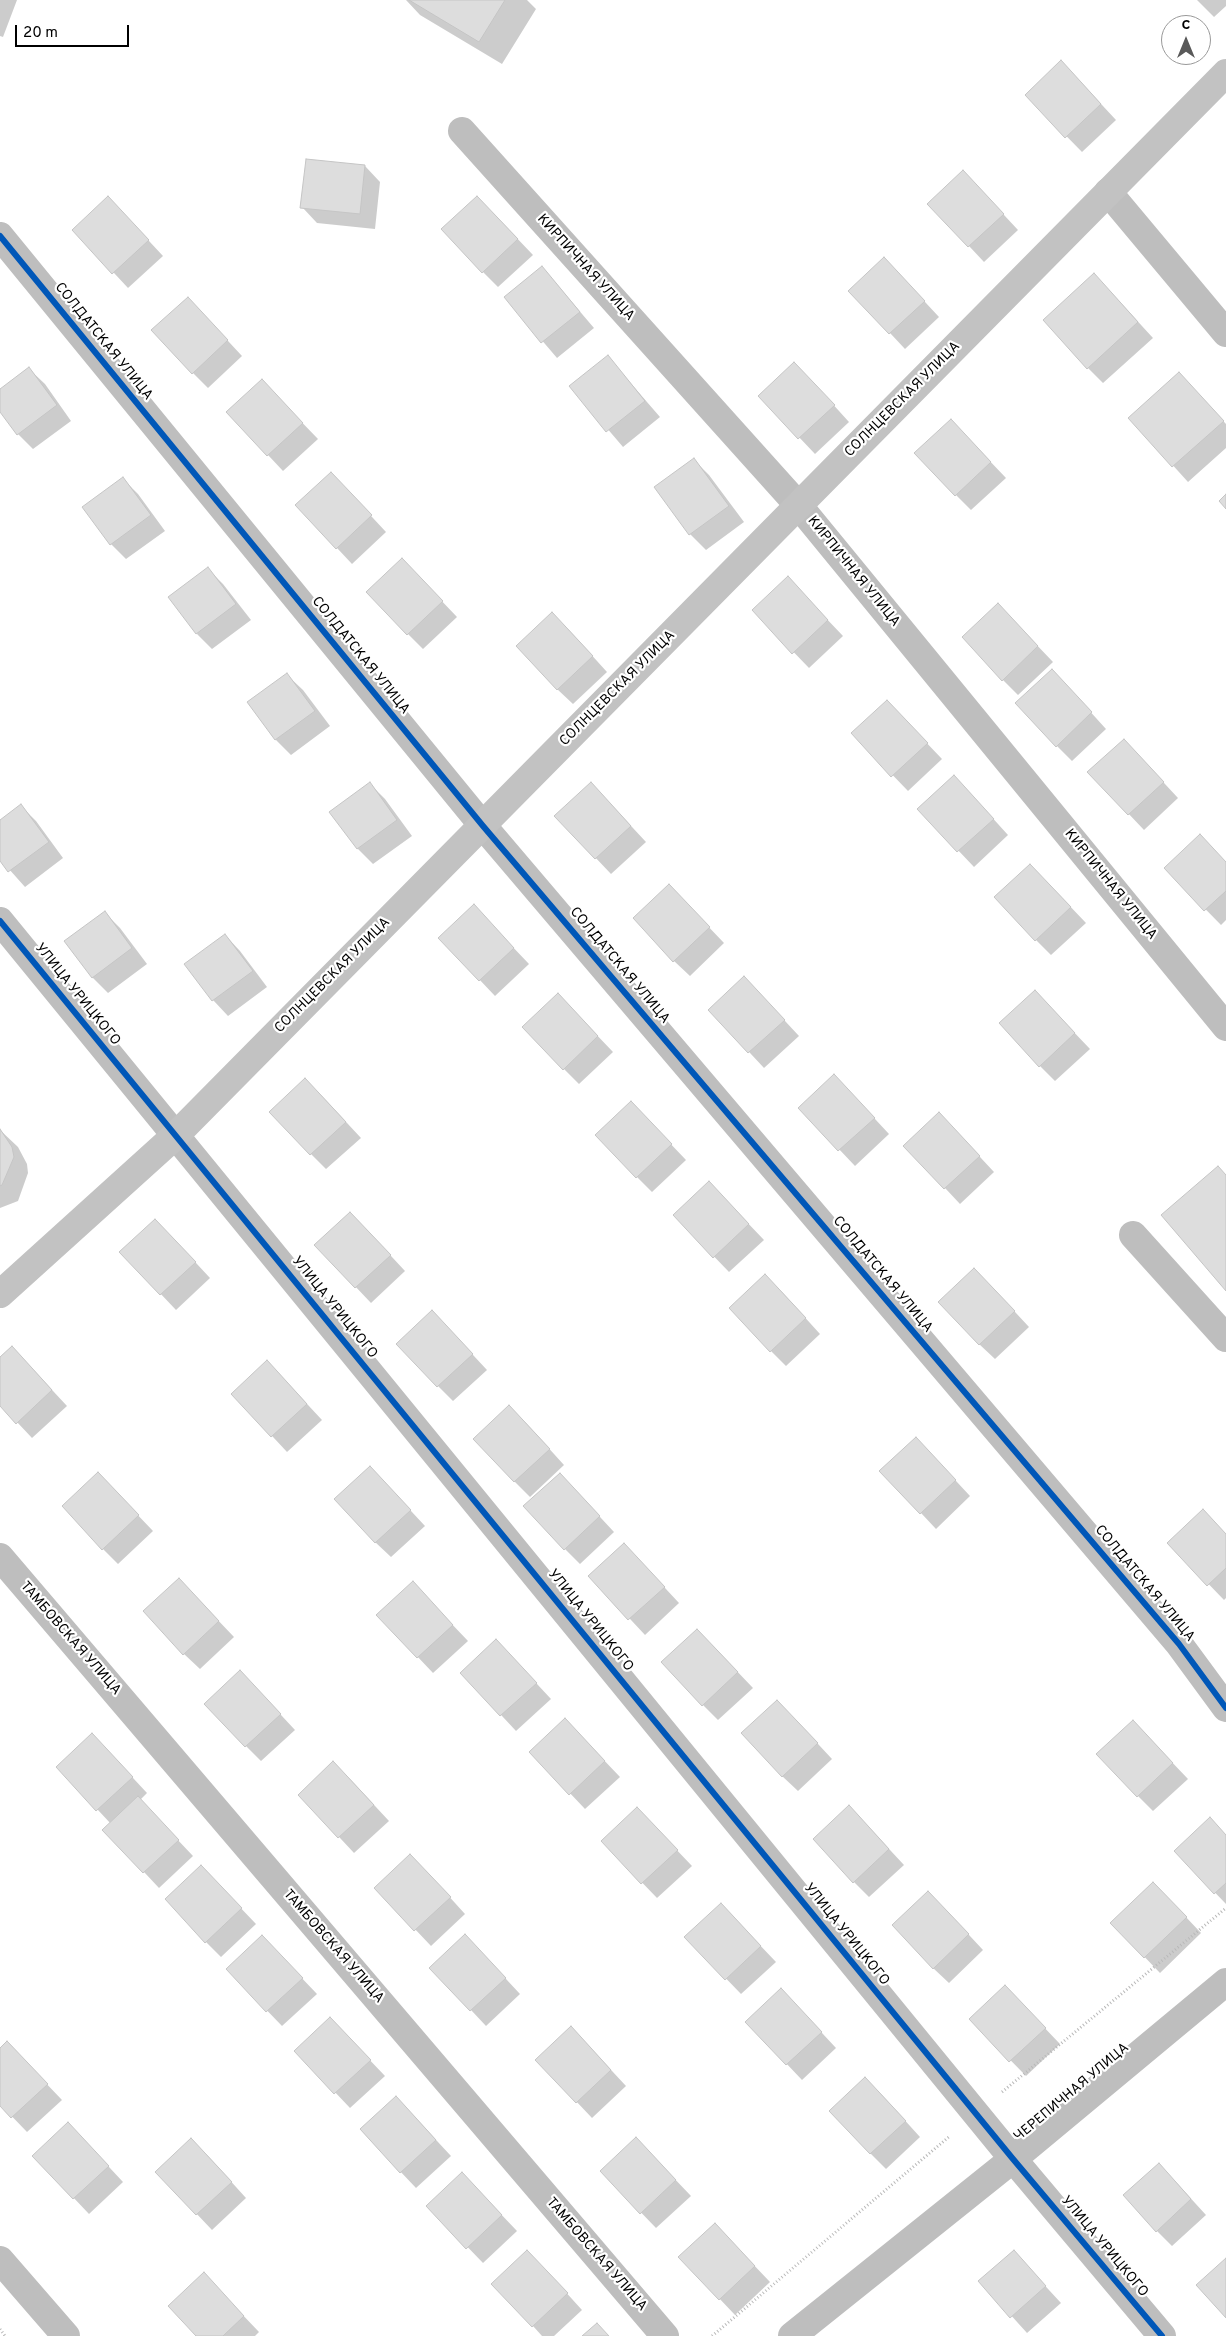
<!DOCTYPE html>
<meta charset="utf-8">
<style>
body{margin:0}
#map{position:relative;width:1226px;height:2336px;overflow:hidden;background:#fff;font-family:Overpass,sans-serif}
canvas{display:block}
.north{position:absolute;left:1161px;top:15px;width:50px;height:50px;box-sizing:border-box;background:#fff;border:1px solid #999;border-radius:50%;rotate:0deg;font-size:14px;font-weight:700;line-height:20px;text-align:center;color:#000}
.north::after{content:'';display:block;margin:auto;width:18px;height:22px;background:#595959;clip-path:polygon(50% 0,100% 100%,50% 72%,0 100%)}
.scale{position:absolute;left:15px;top:25px;width:114px;height:22px;box-sizing:border-box;border:2px solid #000;border-top:0;padding-left:6px;font-size:15px;line-height:18px;white-space:nowrap;color:#000;-webkit-text-stroke:4px #fff;paint-order:stroke}
</style>
<div id="map">
<canvas width="1226" height="2336"></canvas>
<div class="north">С</div>
<div class="scale">20 m</div>
</div>
<script>
const ctx = document.querySelector('canvas').getContext('2d');
ctx.lineJoin = 'round';
function fillPath(path, color) { ctx.fillStyle = color; ctx.fill(path, 'evenodd'); }
const poly = rows => new Path2D(rows.map(r => 'M' + r).join(''));
function trace(path, color, width, dash) { ctx.strokeStyle = color; ctx.lineWidth = width; ctx.lineCap = dash ? 'butt' : 'round'; ctx.setLineDash(dash || []); ctx.stroke(path); }
function write(font, color, halo, rows, align = 'center') {
  ctx.font = font + ' Overpass,sans-serif'; ctx.lineWidth = 4.5; ctx.setLineDash([]); ctx.textBaseline = 'middle'; ctx.strokeStyle = halo; ctx.fillStyle = color; for (const [text, x, y, turn = 0] of rows) {
    ctx.save(); ctx.translate(x, y); ctx.rotate((+turn || 0) * Math.PI / 180); ctx.textAlign = isNaN(turn) ? turn : align; if (halo) ctx.strokeText(text, 0, 0); ctx.fillText(text, 0, 0); ctx.restore();
  }
}
fillPath(poly([
 [0,0,17,0,3,37,0,36],
 [406,0,527,0,536,9,502,64,420,15],
 [1197,0,1226,0,1226,6,1214,17],
 [1076,77,1116,120,1082,152,1026,95],
 [365,166,380,182,375,229,317,223,302,207],
 [978,187,1018,230,984,262,969,246],
 [123,213,163,256,128,288,74,230],
 [493,213,533,255,498,287,483,272],
 [542,267,594,328,557,358,505,297],
 [899,274,939,317,905,349,890,333],
 [1109,290,1153,338,1103,383,1088,368],
 [203,314,242,356,208,388,193,373],
 [608,357,660,417,623,447,571,386],
 [29,369,45,384,71,421,33,449,18,434,0,410,0,390],
 [1179,373,1226,424,1226,448,1188,482,1130,418],
 [810,379,849,422,815,454,760,396],
 [262,381,318,439,283,471,268,455],
 [966,436,1006,478,971,510,956,495],
 [694,460,709,475,744,522,706,550,690,534,656,488],
 [123,479,138,494,165,531,126,559,111,544],
 [346,489,386,532,352,564,337,548],
 [208,569,223,584,251,620,212,649,197,634],
 [417,575,457,617,423,649,408,634],
 [803,594,843,636,809,668,753,610],
 [1013,620,1053,662,1018,695,1003,680],
 [568,629,607,672,573,704,557,689],
 [287,675,303,690,330,726,291,755,276,740,249,703],
 [1067,686,1106,729,1072,761,1057,746],
 [902,717,942,759,908,791,853,734],
 [1139,756,1178,798,1144,830,1089,772],
 [369,783,385,799,412,836,373,864,357,848],
 [969,792,1008,835,974,867,919,809],
 [606,799,646,842,611,874,556,816],
 [21,806,36,821,63,858,25,887,0,859,0,821],
 [1226,863,1226,920,1221,925,1165,868],
 [1046,881,1086,923,1051,955,1036,940],
 [684,901,724,943,690,976,674,961],
 [104,912,120,928,147,964,108,993,92,977],
 [489,922,529,964,495,996,440,938],
 [225,935,240,951,267,987,228,1016,213,1000,186,964],
 [759,993,799,1036,764,1068,710,1010],
 [1050,1007,1090,1049,1055,1081,1040,1066],
 [573,1010,613,1052,579,1084,564,1069],
 [849,1091,889,1134,855,1166,800,1108],
 [321,1095,361,1138,326,1169,311,1154],
 [646,1118,686,1160,652,1192,637,1177],
 [954,1129,994,1172,960,1204,945,1188],
 [0,1130,18,1147,27,1164,28,1173,18,1201,0,1208],
 [724,1198,764,1240,729,1272,674,1215],
 [366,1229,405,1271,371,1303,316,1245],
 [171,1236,210,1278,176,1310,121,1252],
 [990,1285,1029,1327,995,1359,979,1344],
 [781,1291,820,1334,786,1366,771,1351],
 [447,1327,487,1370,453,1401,438,1386],
 [0,1359,27,1363,67,1406,32,1438,0,1404],
 [282,1377,322,1420,287,1452,233,1394],
 [525,1422,564,1465,530,1497,514,1481],
 [931,1454,970,1496,936,1529,921,1513],
 [385,1483,425,1526,391,1557,375,1542],
 [113,1489,153,1531,118,1564,103,1549],
 [575,1490,614,1532,580,1564,565,1549],
 [1226,1535,1226,1598,1224,1600,1169,1543],
 [639,1560,679,1603,645,1635,590,1576],
 [194,1595,234,1637,200,1669,184,1654],
 [428,1599,468,1641,433,1673,378,1615],
 [713,1646,753,1688,718,1720,703,1705],
 [511,1656,551,1699,516,1731,462,1673],
 [255,1687,295,1730,261,1761,246,1746],
 [793,1717,832,1759,798,1791,782,1776],
 [580,1735,620,1777,585,1809,531,1752],
 [1148,1737,1188,1779,1153,1811,1138,1796],
 [107,1750,147,1793,140,1800,193,1856,159,1888,144,1872,111,1824,58,1767],
 [349,1778,389,1821,354,1853,300,1795],
 [864,1822,904,1865,869,1897,854,1882],
 [652,1824,692,1866,657,1898,602,1841],
 [1226,1835,1226,1904,1175,1851],
 [426,1871,465,1914,431,1946,376,1888],
 [216,1882,256,1924,221,1957,206,1942],
 [1169,1899,1201,1933,1160,1973,1112,1923],
 [944,1908,983,1950,949,1983,933,1968],
 [736,1920,776,1962,741,1994,686,1937],
 [480,1951,520,1994,486,2026,471,2010],
 [277,1952,317,1994,282,2026,227,1969],
 [1020,2002,1060,2044,1026,2076,970,2019],
 [796,2005,836,2048,802,2080,747,2022],
 [345,2034,385,2076,350,2108,296,2051],
 [586,2043,626,2086,592,2118,537,2060],
 [0,2049,22,2058,62,2100,27,2132,0,2104],
 [881,2094,920,2137,886,2169,870,2153],
 [411,2113,451,2156,416,2188,361,2130],
 [83,2139,123,2182,89,2214,34,2156],
 [651,2154,691,2196,656,2228,601,2171],
 [207,2155,246,2198,212,2230,157,2172],
 [1174,2180,1206,2215,1172,2246,1157,2231],
 [477,2189,517,2231,483,2263,428,2206],
 [730,2240,770,2282,735,2315,680,2257],
 [1013,2251,1061,2303,1027,2333,980,2281],
 [543,2267,582,2310,554,2336,542,2336,533,2326],
 [219,2290,259,2332,255,2336,197,2336]
]), '#0003');
const building = poly([
 [409,0,505,0,479,42,409,0],
 [1061,60,1101,104,1065,138,1025,95,1061,60],
 [306,159,365,165,360,214,300,208,306,159],
 [963,170,1004,214,968,247,927,204,963,170],
 [108,196,149,240,112,274,72,230,108,196],
 [477,196,518,239,482,273,441,229,477,196],
 [884,257,925,301,889,334,848,291,884,257],
 [542,266,580,312,541,343,504,297,542,266],
 [1094,273,1138,322,1087,369,1043,320,1094,273],
 [188,297,228,340,192,374,151,330,188,297],
 [608,355,645,401,606,432,569,386,608,355],
 [794,362,835,405,798,439,758,396,794,362],
 [29,367,57,405,17,435,0,412,0,389,29,367],
 [1179,372,1224,421,1172,467,1128,418,1179,372],
 [262,379,303,423,267,456,226,412,262,379],
 [951,419,991,462,955,496,914,453,951,419],
 [694,458,729,506,689,535,654,487,694,458],
 [331,472,372,515,336,549,295,505,331,472],
 [123,477,151,515,110,545,82,507,123,477],
 [1226,494,1226,509,1219,501,1226,494],
 [402,558,443,601,407,635,366,592,402,558],
 [208,567,236,604,196,634,168,597,208,567],
 [788,576,828,620,792,654,752,610,788,576],
 [998,603,1038,646,1002,681,962,637,998,603],
 [552,612,593,656,557,690,516,646,552,612],
 [1052,669,1092,712,1056,747,1015,703,1052,669],
 [287,673,315,711,275,740,247,702,287,673],
 [887,700,928,743,891,777,851,733,887,700],
 [1124,739,1164,782,1128,815,1087,772,1124,739],
 [954,775,994,819,957,852,917,809,954,775],
 [370,782,397,820,357,849,329,812,370,782],
 [591,782,631,826,595,859,554,816,591,782],
 [21,804,49,842,8,872,0,861,0,820,21,804],
 [1200,834,1226,862,1226,891,1204,911,1164,868,1200,834],
 [1030,864,1071,907,1035,941,994,897,1030,864],
 [669,884,710,927,673,962,633,918,669,884],
 [474,904,514,948,479,981,438,938,474,904],
 [105,911,132,948,92,978,64,941,105,911],
 [225,934,253,971,212,1001,184,964,225,934],
 [744,976,785,1020,748,1053,708,1010,744,976],
 [1035,990,1075,1033,1039,1067,999,1023,1035,990],
 [558,993,598,1036,563,1070,522,1027,558,993],
 [834,1074,875,1118,838,1151,798,1108,834,1074],
 [305,1078,346,1122,310,1155,269,1112,305,1078],
 [631,1101,672,1144,636,1178,595,1135,631,1101],
 [939,1112,980,1156,944,1189,903,1146,939,1112],
 [0,1129,12,1147,14,1157,2,1185,0,1186,0,1129],
 [1218,1166,1226,1175,1226,1291,1161,1215,1218,1166],
 [709,1181,749,1224,713,1258,673,1215,709,1181],
 [350,1212,391,1255,355,1288,314,1245,350,1212],
 [155,1219,196,1262,160,1295,119,1252,155,1219],
 [974,1268,1015,1311,979,1345,938,1302,974,1268],
 [765,1274,806,1318,770,1352,729,1308,765,1274],
 [432,1310,473,1354,437,1387,396,1344,432,1310],
 [12,1346,52,1390,16,1424,0,1406,0,1357,12,1346],
 [267,1360,307,1404,271,1437,231,1394,267,1360],
 [509,1405,550,1449,514,1482,473,1439,509,1405],
 [916,1437,956,1480,920,1514,879,1471,916,1437],
 [370,1466,411,1510,375,1543,334,1499,370,1466],
 [98,1472,139,1515,102,1550,62,1506,98,1472],
 [560,1473,600,1516,564,1550,523,1506,560,1473],
 [1203,1509,1226,1534,1226,1568,1207,1586,1167,1543,1203,1509],
 [624,1543,665,1587,628,1620,588,1576,624,1543],
 [179,1578,219,1621,183,1655,143,1611,179,1578],
 [413,1581,453,1625,417,1658,376,1615,413,1581],
 [697,1629,738,1672,702,1706,661,1662,697,1629],
 [496,1639,537,1683,500,1716,460,1673,496,1639],
 [240,1670,281,1714,245,1747,204,1704,240,1670],
 [777,1700,818,1743,782,1777,741,1733,777,1700],
 [565,1718,605,1761,569,1795,529,1752,565,1718],
 [1133,1720,1173,1763,1137,1797,1096,1754,1133,1720],
 [92,1733,133,1777,96,1811,56,1767,92,1733],
 [333,1761,374,1805,338,1838,298,1795,333,1761],
 [138,1796,179,1840,143,1873,102,1830,138,1796],
 [849,1805,889,1849,853,1883,813,1839,849,1805],
 [637,1807,678,1850,641,1884,601,1841,637,1807],
 [1210,1817,1226,1835,1226,1883,1214,1894,1174,1851,1210,1817],
 [410,1854,451,1897,414,1931,374,1888,410,1854],
 [201,1865,242,1908,205,1943,165,1899,201,1865],
 [1153,1882,1187,1917,1144,1958,1110,1923,1153,1882],
 [928,1891,969,1934,933,1969,892,1925,928,1891],
 [721,1903,761,1946,725,1980,684,1937,721,1903],
 [465,1934,506,1978,470,2011,429,1968,465,1934],
 [262,1935,303,1978,266,2012,226,1969,262,1935],
 [1005,1985,1046,2028,1009,2062,969,2019,1005,1985],
 [781,1988,822,2032,786,2065,745,2022,781,1988],
 [330,2017,371,2060,334,2094,294,2051,330,2017],
 [571,2026,611,2070,576,2103,535,2060,571,2026],
 [7,2041,48,2084,11,2118,0,2106,0,2048,7,2041],
 [865,2077,906,2121,870,2154,829,2111,865,2077],
 [396,2096,436,2140,400,2173,360,2129,396,2096],
 [68,2122,109,2166,73,2199,32,2156,68,2122],
 [636,2137,676,2180,640,2214,600,2171,636,2137],
 [191,2138,232,2182,196,2215,155,2172,191,2138],
 [1159,2163,1191,2199,1156,2232,1123,2195,1159,2163],
 [462,2172,502,2215,466,2249,426,2206,462,2172],
 [715,2223,755,2266,719,2300,678,2257,715,2223],
 [527,2250,568,2293,532,2327,491,2284,527,2250],
 [1014,2250,1046,2286,1010,2318,978,2281,1014,2250],
 [1226,2258,1226,2318,1196,2285,1226,2258],
 [204,2272,244,2316,223,2336,196,2336,168,2306,204,2272],
 [597,2323,609,2336,582,2336,597,2323]
]);
fillPath(building, '#ddd');
trace(building, '#c5c5c5', 1);
trace(poly([
 [1002,2092,1226,1908],
 [0,2329,5,2336],
 [712,2336,950,2136]
]), '#b8b8b8', 3, [1, 2.5]);
trace(poly([
 [462,131,799,506,1226,1027],
 [1108,192,1226,333],
 [0,236,483,826,1179,1644,1226,1708],
 [0,921,1013,2159,1162,2336],
 [1133,1235,1226,1338],
 [0,1557,665,2336],
 [0,2260,66,2336],
 [792,2336,1013,2159,1226,1982]
]), '#bebebe', 28);
trace(poly([
 [0,1294,176,1135,1226,73]
]), '#c2c2c2', 28);
trace(poly([
 [0,236,483,826,1179,1644,1226,1708],
 [0,921,1013,2159,1162,2336]
]), '#0057b8', 6);
write('14px', '#000', '#fff', [
 ["КИРПИЧНАЯ УЛИЦА",585,268,48],
 ["СОЛДАТСКАЯ УЛИЦА",103,342,51],
 ["СОЛНЦЕВСКАЯ УЛИЦА",903,400,-45],
 ["КИРПИЧНАЯ УЛИЦА",853,572,51],
 ["СОЛДАТСКАЯ УЛИЦА",360,656,51],
 ["СОЛНЦЕВСКАЯ УЛИЦА",618,689,-45],
 ["КИРПИЧНАЯ УЛИЦА",1110,885,51],
 ["СОЛДАТСКАЯ УЛИЦА",619,966,50],
 ["СОЛНЦЕВСКАЯ УЛИЦА",333,976,-45],
 ["УЛИЦА УРИЦКОГО",77,995,51],
 ["СОЛДАТСКАЯ УЛИЦА",882,1275,50],
 ["УЛИЦА УРИЦКОГО",334,1308,51],
 ["СОЛДАТСКАЯ УЛИЦА",1144,1584,50],
 ["УЛИЦА УРИЦКОГО",590,1621,51],
 ["ТАМБОВСКАЯ УЛИЦА",70,1639,49],
 ["УЛИЦА УРИЦКОГО",846,1935,51],
 ["ТАМБОВСКАЯ УЛИЦА",333,1947,49],
 ["ЧЕРЕПИЧНАЯ УЛИЦА",1072,2093,-40],
 ["УЛИЦА УРИЦКОГО",1104,2247,50],
 ["ТАМБОВСКАЯ УЛИЦА",596,2255,49]
]);
</script>
